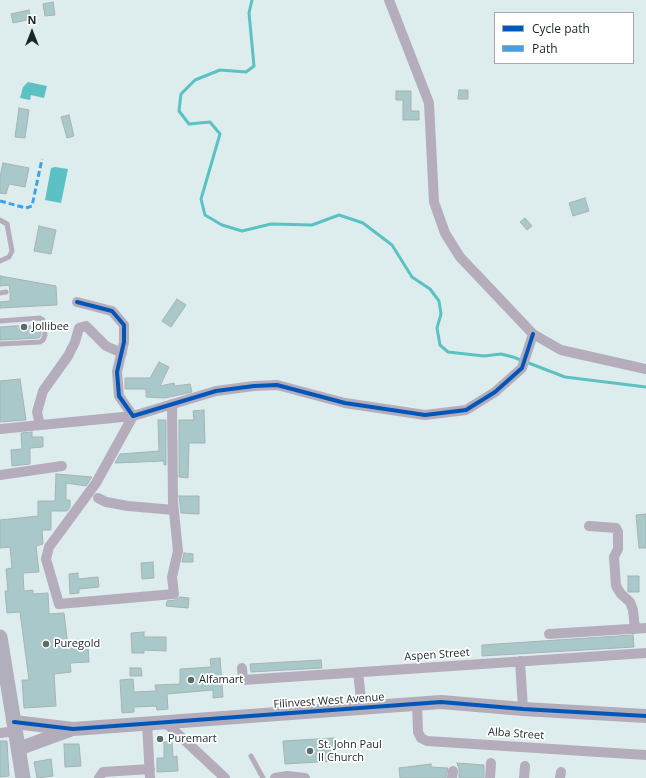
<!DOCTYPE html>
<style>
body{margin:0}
#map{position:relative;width:646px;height:778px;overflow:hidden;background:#ddeded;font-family:"Open Sans",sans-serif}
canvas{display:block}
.legend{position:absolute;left:494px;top:12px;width:140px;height:52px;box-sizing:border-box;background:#fff;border:1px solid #a3a8a8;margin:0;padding:5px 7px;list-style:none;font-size:12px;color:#1a2525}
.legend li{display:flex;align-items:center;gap:8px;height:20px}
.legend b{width:20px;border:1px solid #a3a8a8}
.north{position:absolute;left:12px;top:12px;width:40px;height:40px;-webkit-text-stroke:3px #fff;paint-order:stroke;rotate:0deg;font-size:11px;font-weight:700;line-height:16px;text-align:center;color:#1a2525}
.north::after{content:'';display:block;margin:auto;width:14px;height:18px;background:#1a2525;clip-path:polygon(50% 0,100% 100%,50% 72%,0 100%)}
</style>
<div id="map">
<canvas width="646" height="778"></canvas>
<ul class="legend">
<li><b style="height:5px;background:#0057b8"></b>Cycle path</li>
<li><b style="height:5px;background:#3da2eb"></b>Path</li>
</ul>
<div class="north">N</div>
</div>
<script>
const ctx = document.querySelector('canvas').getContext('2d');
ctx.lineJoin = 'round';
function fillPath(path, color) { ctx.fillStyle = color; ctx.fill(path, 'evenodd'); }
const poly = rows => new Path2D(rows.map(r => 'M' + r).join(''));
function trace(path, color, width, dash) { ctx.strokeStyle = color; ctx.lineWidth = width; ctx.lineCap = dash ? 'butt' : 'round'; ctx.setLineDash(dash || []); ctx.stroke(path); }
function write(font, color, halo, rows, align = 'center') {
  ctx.font = font + ' "Open Sans",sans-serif'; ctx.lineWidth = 3.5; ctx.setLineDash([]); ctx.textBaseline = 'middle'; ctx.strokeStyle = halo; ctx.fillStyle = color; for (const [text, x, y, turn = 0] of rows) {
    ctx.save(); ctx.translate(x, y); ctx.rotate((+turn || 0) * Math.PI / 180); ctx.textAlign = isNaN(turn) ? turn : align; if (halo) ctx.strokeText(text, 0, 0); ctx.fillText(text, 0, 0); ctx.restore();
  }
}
fillPath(poly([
 [28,82,47,86,44,98,31,95,30,100,20,98,23,87],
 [55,167,68,169,61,203,45,200,51,168]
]), '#5cc1c3');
trace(poly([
 [252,0,249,13,254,66,246,72,220,70,195,80,181,94,179,111,189,124,210,122,220,134,201,199,205,215,222,225,242,231,271,224,312,225,339,215,363,223,392,245,412,277,430,289,439,301,441,314,437,328,440,345,448,352,484,356,501,354,513,357,565,377,646,387]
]), '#5cc1c3', 3);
const building = poly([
 [53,2,55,15,45,16,43,4,53,2],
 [29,10,31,19,13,23,11,14,29,10],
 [459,90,468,90,468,99,458,99,459,90],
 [396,91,411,91,411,111,419,111,419,120,403,120,403,100,396,100,396,91],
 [19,108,29,110,25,138,15,137,19,108],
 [69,115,74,136,67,138,61,117,69,115],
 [3,163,29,168,25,187,9,184,6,194,0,193,0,177,3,163],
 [585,198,589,211,573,216,569,203,585,198],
 [525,218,532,226,527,230,520,222,525,218],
 [39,226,56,230,51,254,34,251,39,226],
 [0,276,56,286,57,305,0,308,0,302,10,301,10,292,9,285,0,286,0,276],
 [177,299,186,305,171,327,162,321,177,299],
 [14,326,40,326,41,335,39,338,0,340,0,327,14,326],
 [159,362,169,367,160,386,174,383,175,386,190,384,192,392,165,398,146,397,146,389,125,389,125,378,150,378,159,362],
 [20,379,26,420,0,422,0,381,20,379],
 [204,410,205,443,189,443,188,478,179,477,179,420,194,420,193,411,204,410],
 [158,420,166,420,166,465,164,465,164,461,115,463,120,454,159,451,158,420],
 [32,432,32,437,43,437,43,447,30,448,30,464,12,466,11,450,22,449,21,433,32,432],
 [56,474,92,477,86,486,66,483,66,500,70,500,70,507,67,511,51,511,51,530,42,530,43,544,36,546,39,572,23,573,24,591,33,590,33,594,48,593,49,614,64,613,68,646,88,645,89,662,70,663,71,672,54,674,56,706,24,708,22,680,29,680,20,612,7,613,5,591,8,591,6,569,12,568,10,547,0,548,0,520,38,516,38,501,55,501,56,474],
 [179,496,199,496,199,514,181,513,179,496],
 [646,514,646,548,639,548,636,515,646,514],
 [184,553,193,554,193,562,182,562,184,553],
 [153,562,154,578,142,579,141,563,153,562],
 [78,573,78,579,98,577,99,587,79,589,79,593,70,594,69,574,78,573],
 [628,576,639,576,639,592,628,592,628,576],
 [180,597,189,598,188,608,166,606,167,601,175,600,180,597],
 [144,632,144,637,166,637,166,651,144,650,144,653,132,653,131,633,144,632],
 [633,635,634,647,482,656,482,645,633,635],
 [220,658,223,697,213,698,213,690,167,694,168,709,157,710,156,706,134,707,134,712,122,713,120,680,133,679,134,692,156,691,155,685,180,684,180,669,211,667,210,659,220,658],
 [321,660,322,668,251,672,250,664,321,660],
 [130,668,141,668,142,676,130,676,130,668],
 [334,738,336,761,285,764,283,741,334,738],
 [0,741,7,741,9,776,0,777,0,741],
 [164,742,172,742,173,757,177,756,178,771,157,772,157,758,164,758,164,742],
 [64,744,79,744,81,766,65,767,64,744],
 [51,759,53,776,37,778,34,762,51,759],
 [457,763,484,765,484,778,459,778,459,769,457,763],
 [431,764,431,767,448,768,446,778,400,778,399,768,431,764]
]);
fillPath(building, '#a9c8c9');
trace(building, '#a6b3b3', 1);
trace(poly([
 [0,220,7,224,12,251,9,257,0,261],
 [0,293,6,292],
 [0,321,40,318,43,320,45,335,43,340,40,342,0,344],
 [251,756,263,778]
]), '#b6adbc', 5);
trace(poly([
 [389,0,429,103,434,202,445,233,460,257,533,334,561,350,646,369],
 [77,302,112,311,124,325,124,342,117,372,119,396,133,416,216,391,254,386,277,385,345,403,425,415,466,410,495,392,522,368,533,334],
 [133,416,96,483,49,547,46,559,59,604,174,594,172,577,178,551,173,502,172,404],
 [40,425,37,412,43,391,68,356,75,342,79,328,86,326,106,346,122,353],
 [0,429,133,416],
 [0,475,62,466],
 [98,498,106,502,128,506,174,510],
 [589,526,616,528,618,532,618,549,614,557,616,586,621,594,630,602,633,610,635,629],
 [549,634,646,628],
 [520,661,523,709],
 [242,668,243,680,646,653],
 [358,672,362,708],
 [417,703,418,732,421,738,427,741,646,755],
 [165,722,225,778],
 [147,723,150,778],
 [0,733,15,731],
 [99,778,103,772,150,769],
 [275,778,287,776,305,778],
 [452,778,453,771],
 [490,778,491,763],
 [524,778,525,766],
 [560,778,561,772]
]), '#b6adbc', 10);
trace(poly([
 [14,722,73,729,441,702,523,709,646,716],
 [18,749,70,730]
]), '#b2acbb', 14);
trace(poly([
 [0,637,23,778]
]), '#b2afbd', 15);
trace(poly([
 [0,201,26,208,32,206,42,159]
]), '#3da2eb', 3, [6, 3]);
trace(poly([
 [77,302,112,311,124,325,124,342,117,372,119,396,133,416,216,391,254,386,277,385,345,403,425,415,466,410,495,392,522,368,533,334],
 [14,722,73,729,441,702,523,709,646,716]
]), '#0057b8', 4);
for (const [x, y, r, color] of [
 [24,327,4,"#5e6b6b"],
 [46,644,4,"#5e6b6b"],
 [191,680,4,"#5e6b6b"],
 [160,739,4,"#5e6b6b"],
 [310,751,4,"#5e6b6b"]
]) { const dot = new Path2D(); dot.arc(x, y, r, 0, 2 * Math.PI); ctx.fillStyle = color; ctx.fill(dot); trace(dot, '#fff', 1.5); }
write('11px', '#1a2525', '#fff', [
 ["Jollibee",32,327],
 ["Puregold",54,644],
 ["Alfamart",199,680],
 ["Puremart",168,739],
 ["St. John Paul",318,745],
 ["II Church",318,758]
], 'left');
write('11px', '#1a2525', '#fff', [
 ["Aspen Street",437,655,-4],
 ["Filinvest West Avenue",329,701,-4],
 ["Alba Street",516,734,4]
]);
</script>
